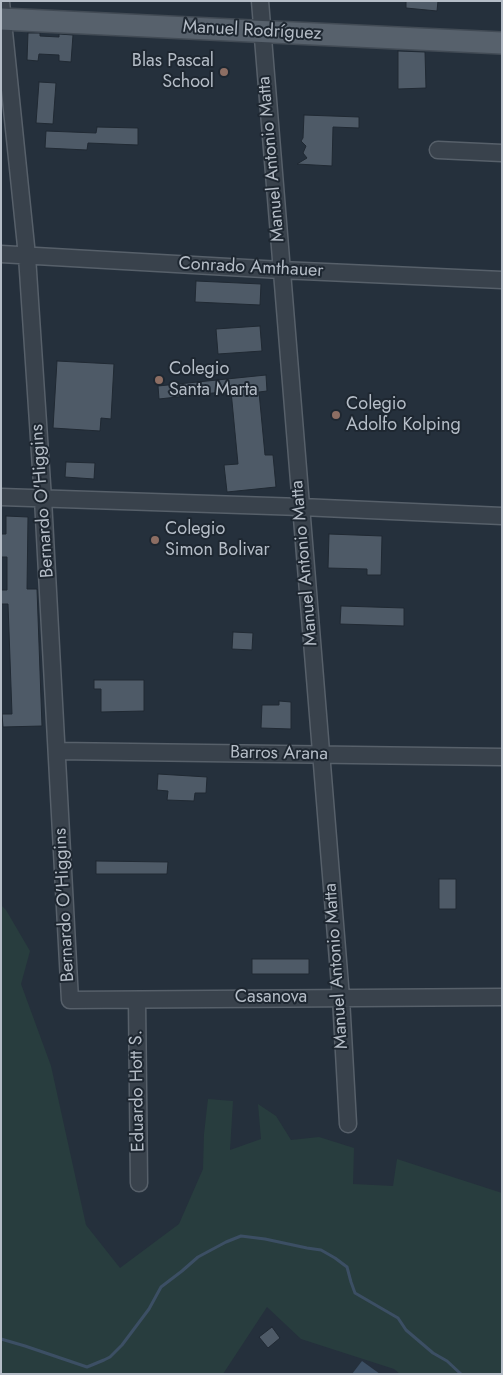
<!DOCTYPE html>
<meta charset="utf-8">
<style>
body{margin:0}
#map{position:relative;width:503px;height:1375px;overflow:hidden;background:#25303c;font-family:Jost,sans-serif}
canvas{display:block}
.frame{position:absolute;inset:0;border:2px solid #b5bdc7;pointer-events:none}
</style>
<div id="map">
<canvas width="503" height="1375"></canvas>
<div class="frame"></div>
</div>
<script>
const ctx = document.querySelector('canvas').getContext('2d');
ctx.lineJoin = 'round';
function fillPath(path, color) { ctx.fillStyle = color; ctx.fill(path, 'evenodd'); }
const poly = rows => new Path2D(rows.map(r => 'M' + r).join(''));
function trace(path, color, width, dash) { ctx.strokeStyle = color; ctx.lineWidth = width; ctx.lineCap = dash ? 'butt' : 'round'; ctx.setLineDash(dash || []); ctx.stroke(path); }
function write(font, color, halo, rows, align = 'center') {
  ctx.font = font + ' Jost,sans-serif'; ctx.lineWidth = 4; ctx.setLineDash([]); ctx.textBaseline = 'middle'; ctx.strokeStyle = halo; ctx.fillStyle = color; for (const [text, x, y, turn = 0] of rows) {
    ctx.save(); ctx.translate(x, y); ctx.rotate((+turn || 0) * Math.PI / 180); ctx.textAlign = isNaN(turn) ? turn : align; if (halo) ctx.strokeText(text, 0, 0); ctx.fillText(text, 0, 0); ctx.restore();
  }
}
fillPath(poly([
 [1,905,6,910,30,951,21,984,51,1066,86,1225,120,1268,179,1224,203,1169,204,1134,208,1099,233,1101,230,1150,261,1139,258,1104,276,1116,291,1140,319,1137,354,1148,353,1184,393,1186,397,1159,502,1193,502,1374,400,1374,394,1369,301,1339,267,1307,223,1374,1,1374]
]), '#283d3e');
fillPath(poly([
 [362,1361,380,1374,352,1374]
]), '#3c4f64');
trace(poly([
 [1,1339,25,1346,87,1367,104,1360,110,1357,122,1345,149,1309,161,1287,182,1271,198,1257,226,1242,241,1236,265,1239,307,1248,321,1250,335,1258,347,1267,351,1282,355,1293,398,1318,406,1330,433,1353,447,1361,461,1374]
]), '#3c4f64', 3);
const building = poly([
 [406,1,438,1,437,11,406,8,406,1],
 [28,33,40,33,40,36,59,37,59,34,73,35,71,62,59,61,59,55,39,54,38,61,27,60,28,33],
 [398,51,425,52,426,88,398,89,398,51],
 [39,82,56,83,53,124,36,123,39,82],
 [304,115,359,117,359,128,333,127,332,166,297,164,307,158,303,153,306,146,301,141,303,138,304,115],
 [97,127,138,128,138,145,88,143,87,150,45,148,46,131,96,133,97,127],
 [196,281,261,284,260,305,195,302,196,281],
 [260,326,262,351,218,354,216,329,260,326],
 [57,361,114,364,111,419,101,418,100,431,53,428,57,361],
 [266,375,267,391,259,392,265,455,273,455,276,487,227,492,224,465,238,464,231,391,159,399,158,386,266,375],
 [66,462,95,463,94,479,65,477,66,462],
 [6,516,28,517,27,589,37,589,42,726,3,727,2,714,12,714,8,604,1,604,1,590,7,590,7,557,1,557,1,534,6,534,6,516],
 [329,534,382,536,381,575,367,575,367,569,328,568,329,534],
 [341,606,404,608,404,626,340,624,341,606],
 [233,632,253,633,252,650,232,649,233,632],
 [94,680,144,680,144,711,101,712,101,689,94,689,94,680],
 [279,701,291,702,291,729,261,728,262,705,279,705,279,701],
 [158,774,207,777,206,793,195,793,194,801,167,800,168,791,157,790,158,774],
 [96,861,168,862,167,874,96,874,96,861],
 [439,879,456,879,456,909,439,909,439,879],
 [252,959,309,959,309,974,252,974,252,959],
 [272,1327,280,1338,268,1348,259,1337,272,1327]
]);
fillPath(building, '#4e5a67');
trace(building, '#202933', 1);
const minor = poly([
 [260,1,341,998,348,1124],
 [1,2,27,256,43,499,70,1000,502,997],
 [438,150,502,153],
 [1,254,281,270,502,280],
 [1,497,301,507,502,516],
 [57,751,502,757],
 [137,1000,139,1183]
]);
const major = poly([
 [1,19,502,43]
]);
trace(minor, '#57606a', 19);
trace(major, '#424b55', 24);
trace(minor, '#39424c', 16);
trace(major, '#57616c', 21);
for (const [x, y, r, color] of [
 [224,72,5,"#8d6e63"],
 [159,380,5,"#8d6e63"],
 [336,415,5,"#8d6e63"],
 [155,540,5,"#8d6e63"]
]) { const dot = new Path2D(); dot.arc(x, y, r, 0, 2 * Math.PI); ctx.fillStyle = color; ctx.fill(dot); trace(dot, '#1e2731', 2); }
write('18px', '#b5bdc7', '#1e2731', [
 ["Manuel Rodríguez",252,31,3],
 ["Manuel Antonio Matta",272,159,-95],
 ["Conrado Amthauer",251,268,3],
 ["Bernardo O'Higgins",43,501,-94],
 ["Manuel Antonio Matta",305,563,-95],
 ["Barros Arana",279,754,1],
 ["Bernardo O'Higgins",65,905,-93],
 ["Manuel Antonio Matta",337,966,-94],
 ["Casanova",271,998],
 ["Eduardo Hott S.",138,1091,-91]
]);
write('18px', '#b5bdc7', '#1e2731', [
 ["Blas Pascal",214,62,"right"],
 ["School",214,83,"right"],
 ["Colegio",169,370],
 ["Santa Marta",169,391],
 ["Colegio",346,405],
 ["Adolfo Kolping",346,426],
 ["Colegio",165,530],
 ["Simon Bolivar",165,551]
], 'left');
</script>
